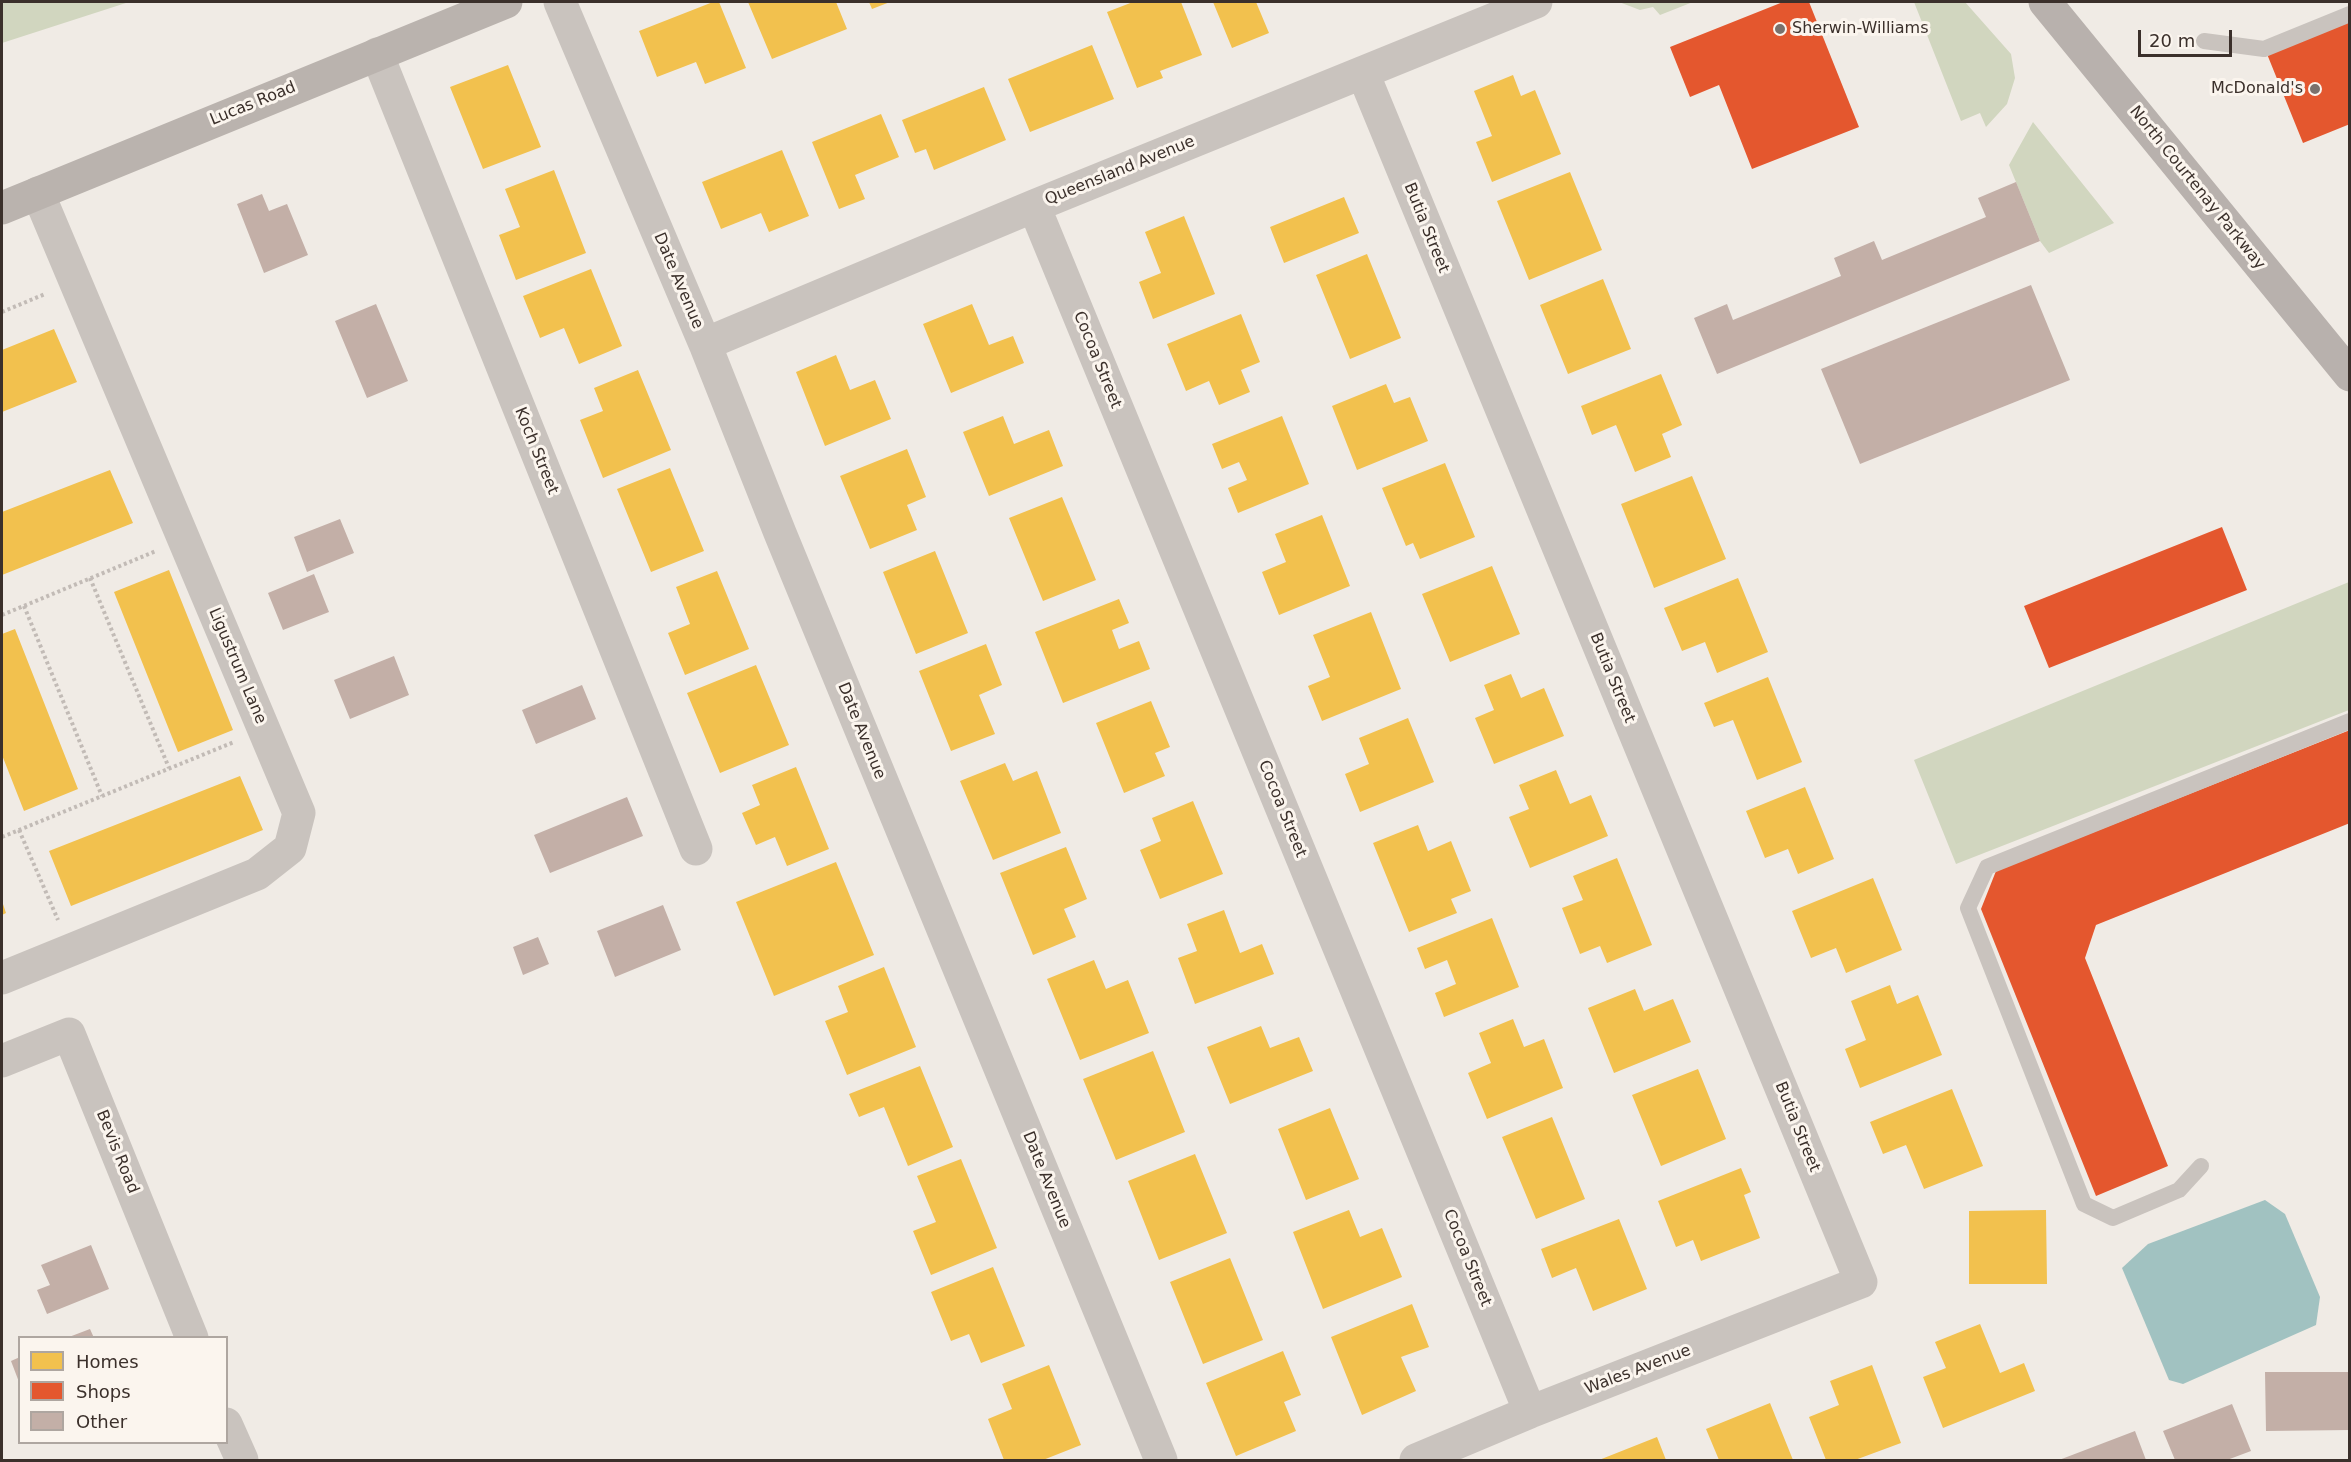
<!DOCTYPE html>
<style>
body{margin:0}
#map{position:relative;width:2351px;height:1462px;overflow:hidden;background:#f0ebe5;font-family:"DejaVu Sans",sans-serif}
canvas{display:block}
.frame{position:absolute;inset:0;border:3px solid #3b302b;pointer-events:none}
.legend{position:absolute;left:18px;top:1336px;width:210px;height:108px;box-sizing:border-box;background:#fbf5ee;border:2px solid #aea6a0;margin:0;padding:8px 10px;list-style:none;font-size:18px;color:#3b302b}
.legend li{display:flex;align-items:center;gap:12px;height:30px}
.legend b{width:30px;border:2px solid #aea6a0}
.scale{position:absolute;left:2138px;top:30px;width:94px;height:27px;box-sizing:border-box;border:3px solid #3b302b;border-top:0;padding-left:8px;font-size:18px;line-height:21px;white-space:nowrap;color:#3b302b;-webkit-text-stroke:4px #fbf5ee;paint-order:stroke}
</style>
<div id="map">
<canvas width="2351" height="1462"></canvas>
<div class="frame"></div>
<ul class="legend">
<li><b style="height:16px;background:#f2c14e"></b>Homes</li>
<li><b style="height:16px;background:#e4572e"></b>Shops</li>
<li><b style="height:16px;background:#c3afa7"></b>Other</li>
</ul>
<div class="scale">20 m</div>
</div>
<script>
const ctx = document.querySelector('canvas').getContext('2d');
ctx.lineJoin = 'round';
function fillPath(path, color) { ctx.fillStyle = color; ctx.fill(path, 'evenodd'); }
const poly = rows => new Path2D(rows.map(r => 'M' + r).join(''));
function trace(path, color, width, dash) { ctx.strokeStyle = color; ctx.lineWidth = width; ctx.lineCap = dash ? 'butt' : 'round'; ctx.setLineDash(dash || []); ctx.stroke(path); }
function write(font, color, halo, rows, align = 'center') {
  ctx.font = font + ' "DejaVu Sans",sans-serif'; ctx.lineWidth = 6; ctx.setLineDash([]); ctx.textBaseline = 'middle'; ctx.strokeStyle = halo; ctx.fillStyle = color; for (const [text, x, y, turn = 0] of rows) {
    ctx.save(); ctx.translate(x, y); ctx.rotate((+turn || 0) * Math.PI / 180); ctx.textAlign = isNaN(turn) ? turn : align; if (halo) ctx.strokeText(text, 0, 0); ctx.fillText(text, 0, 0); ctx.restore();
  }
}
fillPath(poly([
 [2,2,129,2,2,43],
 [1619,2,1693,2,1660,15,1653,7,1640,10],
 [1914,2,1965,2,2011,54,2015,78,2007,104,1986,127,1980,113,1961,121],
 [2033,122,2114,223,2049,253,2040,241,2009,165],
 [2349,582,2349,710,1956,864,1914,760]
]), '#d1d6bf');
fillPath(poly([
 [2265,1200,2285,1214,2320,1297,2316,1325,2183,1384,2169,1380,2122,1268,2148,1244]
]), '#a1c2c1');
fillPath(poly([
 [713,2,719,2,746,68,705,84,696,62,657,77,639,31],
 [748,2,836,2,847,29,772,59],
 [869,2,890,2,872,9],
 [1133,2,1181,2,1202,55,1160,71,1163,78,1137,88,1107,12],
 [1213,2,1256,2,1269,33,1232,48],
 [1092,45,1114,99,1030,132,1008,79],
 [508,65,541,147,483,169,450,87],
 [1513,75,1521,96,1535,90,1561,154,1492,182,1476,142,1492,136,1474,91],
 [984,87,1006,140,934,170,926,149,915,153,902,120],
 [881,114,899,157,855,175,865,199,839,209,812,142],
 [782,150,809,216,769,232,761,213,721,229,702,182],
 [554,170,586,253,516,280,499,235,520,227,505,189],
 [1570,172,1602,250,1529,280,1497,201],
 [1344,197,1359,233,1284,263,1270,227],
 [1184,216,1215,294,1153,319,1139,282,1161,273,1145,232],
 [1367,254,1401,338,1350,359,1316,275],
 [591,269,622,346,579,364,564,328,540,338,523,296],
 [1603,279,1631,349,1568,374,1540,305],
 [972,304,989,345,1013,336,1024,363,951,393,923,324],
 [1241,314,1260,362,1241,370,1250,392,1219,405,1209,381,1186,391,1167,344],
 [54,329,77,382,2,412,2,350],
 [836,355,850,390,875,380,891,419,825,446,796,372],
 [638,370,671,450,603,478,580,420,603,411,594,388],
 [1661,374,1682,425,1662,434,1671,457,1635,472,1616,425,1592,435,1581,406],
 [1386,384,1394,403,1410,397,1428,441,1357,470,1332,406],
 [1003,416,1014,444,1049,430,1063,466,989,496,963,432],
 [1282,416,1309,484,1238,513,1228,488,1247,480,1239,462,1222,469,1212,444],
 [907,449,926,497,907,505,917,530,870,549,840,476],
 [1445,463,1475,537,1420,559,1413,543,1406,546,1382,488],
 [670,468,704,551,651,572,617,489],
 [110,470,133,523,2,575,2,512],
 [1692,476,1726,559,1654,588,1621,504],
 [1062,497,1096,580,1043,601,1009,518],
 [1322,515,1350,586,1279,615,1262,572,1286,562,1275,534],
 [935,551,968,633,916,654,883,572],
 [1492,566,1520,634,1450,662,1422,594],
 [169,570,233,730,178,752,114,592],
 [717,571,749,649,685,675,668,633,690,624,676,587],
 [1738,578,1768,652,1717,673,1705,642,1682,651,1664,608],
 [1119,599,1129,623,1112,630,1119,649,1139,641,1150,669,1063,703,1035,632],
 [1371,612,1401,689,1322,721,1308,686,1330,677,1313,635],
 [15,629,78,789,24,811,2,755,2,634],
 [986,644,1002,685,979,695,995,734,951,751,919,671],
 [756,665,789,745,720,773,687,693],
 [1511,674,1521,698,1544,688,1564,736,1494,764,1475,718,1494,710,1484,685],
 [1768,677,1802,762,1757,780,1733,720,1714,727,1704,703],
 [1151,701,1170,747,1155,753,1165,776,1124,793,1096,723],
 [1408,718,1434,782,1360,812,1345,774,1369,764,1359,738],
 [1005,763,1013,781,1037,771,1061,833,993,860,960,781],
 [796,767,829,849,787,866,775,837,756,845,742,813,760,805,752,785],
 [1556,770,1570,804,1591,795,1608,836,1530,868,1509,817,1529,809,1519,785],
 [240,776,263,830,71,906,49,851],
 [1805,787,1834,859,1798,874,1788,849,1765,858,1746,811],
 [1193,801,1223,874,1160,899,1140,850,1161,841,1152,818],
 [1418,825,1428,851,1451,841,1471,891,1451,899,1457,913,1409,932,1373,843],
 [1066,847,1087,899,1064,909,1076,937,1033,955,1000,873],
 [1617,858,1652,945,1607,963,1600,946,1580,954,1562,908,1583,900,1573,876],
 [836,862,874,955,774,996,736,902],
 [1873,878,1902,950,1846,973,1836,948,1811,958,1792,911],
 [2,901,6,913,2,915],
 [1224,910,1240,953,1262,944,1274,974,1195,1004,1178,958,1197,951,1187,924],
 [1492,918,1519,987,1444,1017,1435,993,1456,984,1447,960,1425,969,1417,948],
 [1094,960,1106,989,1128,980,1149,1033,1080,1060,1047,979],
 [884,967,916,1047,847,1075,825,1021,848,1012,838,986],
 [1890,985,1897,1004,1918,995,1942,1055,1860,1088,1845,1049,1866,1040,1851,1001],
 [1635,989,1644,1011,1673,999,1691,1042,1614,1073,1588,1008],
 [1513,1019,1524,1047,1544,1039,1563,1088,1487,1119,1468,1073,1491,1063,1479,1033],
 [1261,1026,1270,1048,1299,1037,1313,1071,1230,1104,1207,1047],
 [1153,1051,1185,1132,1116,1160,1083,1079],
 [920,1066,953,1147,908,1166,884,1107,859,1117,849,1094],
 [1698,1069,1726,1139,1661,1166,1632,1095],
 [1952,1089,1983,1166,1924,1189,1906,1145,1883,1154,1870,1122],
 [1330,1108,1359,1179,1306,1200,1278,1129],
 [1552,1117,1585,1199,1536,1219,1502,1137],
 [1195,1154,1227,1233,1159,1260,1128,1181],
 [961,1159,997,1248,931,1275,913,1231,936,1222,917,1176],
 [1741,1168,1751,1192,1744,1195,1760,1238,1701,1261,1693,1240,1676,1247,1658,1201],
 [1349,1210,1360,1237,1382,1228,1402,1277,1323,1309,1293,1232],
 [2046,1210,2047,1284,1969,1284,1969,1211],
 [1619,1219,1647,1289,1593,1311,1576,1268,1552,1278,1541,1249],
 [1230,1258,1263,1340,1203,1364,1170,1282],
 [993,1267,1025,1346,981,1363,969,1334,951,1341,931,1292],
 [1412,1304,1429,1347,1401,1357,1416,1391,1362,1415,1331,1337],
 [1980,1324,2000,1373,2024,1363,2035,1391,1943,1428,1923,1377,1946,1368,1935,1342],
 [1283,1351,1301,1395,1284,1402,1296,1431,1236,1456,1206,1383],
 [1049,1365,1081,1445,1043,1460,1004,1460,988,1419,1012,1409,1002,1384],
 [1872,1365,1901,1443,1855,1460,1826,1460,1809,1417,1839,1405,1830,1381],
 [1770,1403,1793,1460,1719,1460,1706,1429],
 [1657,1437,1666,1460,1599,1460]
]), '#f2c14e');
fillPath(poly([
 [1783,2,1809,2,1859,127,1752,169,1719,85,1690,97,1670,47],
 [2350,20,2350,124,2303,143,2267,54],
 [2222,527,2247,590,2049,668,2024,606],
 [2350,730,2350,823,2096,925,2085,958,2168,1166,2096,1196,1981,909,1996,871]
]), '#e4572e');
fillPath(poly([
 [2016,182,2040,241,1717,374,1694,318,1727,304,1733,320,1841,276,1834,258,1874,241,1882,260,1986,217,1978,198],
 [262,194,269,211,287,204,308,255,264,273,237,204],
 [2031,285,2070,380,1860,464,1821,369],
 [376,304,408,381,367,398,335,321],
 [340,519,354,553,307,572,294,537],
 [314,574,329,612,283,630,268,593],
 [394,656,409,695,350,719,334,680],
 [582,685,596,719,536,744,522,710],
 [627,797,643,836,550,873,534,835],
 [663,905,681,950,615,977,597,931],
 [538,937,549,964,523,975,513,947],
 [91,1245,109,1289,47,1314,37,1290,50,1285,41,1265],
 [90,1329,94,1338,69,1338,69,1337],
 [20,1357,20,1382,19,1382,11,1361],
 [2265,1372,2350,1372,2350,1430,2266,1431],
 [2232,1404,2251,1451,2227,1460,2175,1460,2163,1431],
 [2135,1431,2146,1460,2059,1460]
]), '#c3afa7');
trace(poly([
 [2,312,45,294],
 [90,578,169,768],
 [24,606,102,796],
 [2,615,156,551],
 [19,830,58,920],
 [2,837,234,742]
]), '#c2bbb6', 4, [3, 3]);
trace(poly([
 [2204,41,2264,49,2350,14],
 [2201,1166,2179,1190,2113,1218,2084,1204,1968,908,1987,867,2350,721]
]), '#c9c3be', 16);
trace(poly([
 [560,2,705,344,780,533,1161,1460],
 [377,54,696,849],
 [1363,73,1861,1282,1530,1412,1416,1460],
 [1034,206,1530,1412],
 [705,344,1034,206,1536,2],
 [2,978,257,874,290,848,299,813,38,193],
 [2,1061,69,1034,192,1338],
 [226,1424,242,1460]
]), '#c9c3be', 33);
trace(poly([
 [2,208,506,2]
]), '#bab3ae', 33);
trace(poly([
 [2045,2,2350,375]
]), '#b8b1ad', 33);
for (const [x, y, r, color] of [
 [1780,29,6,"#7a716c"],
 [2315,89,6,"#7a716c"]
]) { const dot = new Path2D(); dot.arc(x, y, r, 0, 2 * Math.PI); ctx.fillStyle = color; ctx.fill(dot); trace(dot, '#fbf5ee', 2); }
write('16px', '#3b302b', '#fbf5ee', [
 ["Sherwin-Williams",1792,29],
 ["McDonald's",2303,89,"right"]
], 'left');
write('16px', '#3b302b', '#fbf5ee', [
 ["Lucas Road",253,104,-22],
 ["Queensland Avenue",1120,171,-22],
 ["North Courtenay Parkway",2197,188,51],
 ["Butia Street",1426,228,68],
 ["Date Avenue",678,281,67],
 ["Cocoa Street",1097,360,68],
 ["Koch Street",536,451,68],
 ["Ligustrum Lane",237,666,67],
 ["Butia Street",1612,678,68],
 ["Date Avenue",861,731,68],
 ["Cocoa Street",1282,809,68],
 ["Butia Street",1797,1127,68],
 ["Bevis Road",117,1152,68],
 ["Date Avenue",1046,1180,68],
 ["Cocoa Street",1467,1258,68],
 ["Wales Avenue",1638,1370,-21]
]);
</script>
